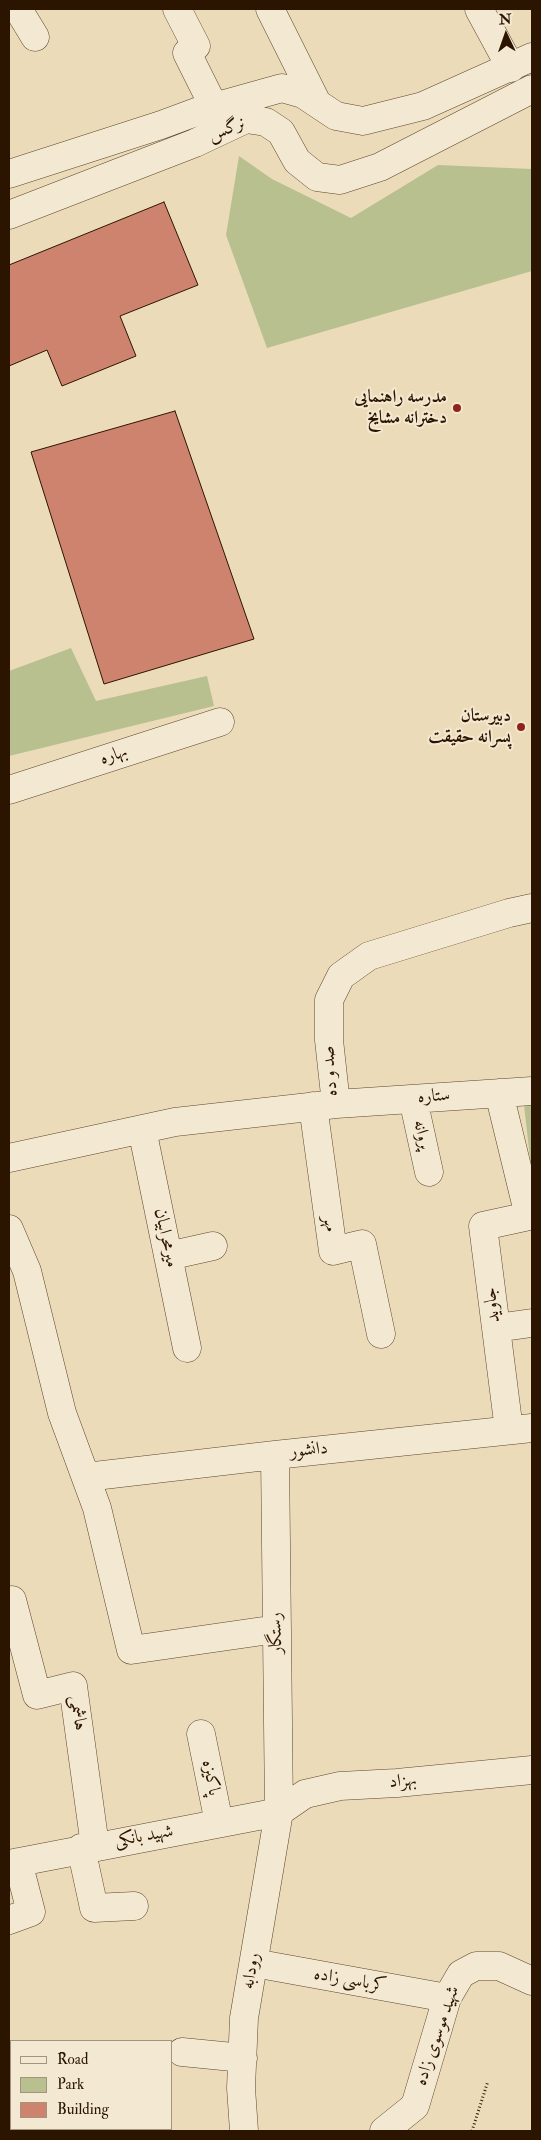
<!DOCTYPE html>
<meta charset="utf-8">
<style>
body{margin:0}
#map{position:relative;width:541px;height:2140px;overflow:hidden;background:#ecdbb8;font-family:"IM FELL Double Pica",serif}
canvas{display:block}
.frame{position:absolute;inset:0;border:10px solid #2c1500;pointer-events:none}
.legend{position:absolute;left:10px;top:2040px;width:162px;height:90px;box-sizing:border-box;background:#f3e8d1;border:1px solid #a3947d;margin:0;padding:6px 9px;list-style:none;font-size:15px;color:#2c1500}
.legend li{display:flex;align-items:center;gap:10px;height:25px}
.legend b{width:25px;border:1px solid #a3947d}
.north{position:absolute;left:481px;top:10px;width:50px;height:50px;-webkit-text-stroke:4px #f3e8d1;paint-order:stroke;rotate:357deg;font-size:14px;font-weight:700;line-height:20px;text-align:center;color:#2c1500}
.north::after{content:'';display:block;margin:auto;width:18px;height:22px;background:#2c1500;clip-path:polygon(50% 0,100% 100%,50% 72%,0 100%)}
</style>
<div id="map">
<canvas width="541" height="2140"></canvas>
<div class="frame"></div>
<ul class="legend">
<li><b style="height:6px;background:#f3e8d1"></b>Road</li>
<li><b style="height:14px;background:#b8c08f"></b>Park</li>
<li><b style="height:14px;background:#ce836f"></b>Building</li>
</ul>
<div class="north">N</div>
</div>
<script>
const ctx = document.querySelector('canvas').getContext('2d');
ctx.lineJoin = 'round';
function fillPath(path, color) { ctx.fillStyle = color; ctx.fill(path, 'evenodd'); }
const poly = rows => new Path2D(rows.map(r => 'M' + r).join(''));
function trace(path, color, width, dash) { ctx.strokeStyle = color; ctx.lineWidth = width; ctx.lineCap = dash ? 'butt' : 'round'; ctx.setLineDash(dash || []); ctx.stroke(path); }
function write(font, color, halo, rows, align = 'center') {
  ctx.font = font + ' "IM FELL Double Pica",Amiri,serif'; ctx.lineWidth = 4; ctx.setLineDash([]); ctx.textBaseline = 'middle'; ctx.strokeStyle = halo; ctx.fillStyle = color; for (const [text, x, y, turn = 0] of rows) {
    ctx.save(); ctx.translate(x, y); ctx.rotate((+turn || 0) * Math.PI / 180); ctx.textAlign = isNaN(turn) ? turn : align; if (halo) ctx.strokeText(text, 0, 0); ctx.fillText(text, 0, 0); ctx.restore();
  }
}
fillPath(poly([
 [239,156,272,179,351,218,438,165,532,169,532,271,267,348,226,235],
 [71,648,96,701,207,676,214,706,9,756,9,671],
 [524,1105,532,1105,532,1176]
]), '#b8c08f');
const building = poly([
 [164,202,198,285,120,316,136,356,62,386,47,350,9,366,9,265,164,202],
 [175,411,254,639,104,684,31,452,175,411]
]);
fillPath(building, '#ce836f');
trace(building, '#2c1500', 1);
const minor = poly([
 [18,9,35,37],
 [177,9,196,46,187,53,214,107],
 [270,9,316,101],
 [479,9,511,68],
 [9,174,161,125,196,112,282,88,303,94,336,116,363,121,423,106,532,57],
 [9,215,195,143,246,119,266,122,281,132,297,161,317,177,340,180,380,167,532,89],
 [9,790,220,722],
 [499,1093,529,1216,483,1226,509,1430],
 [413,1099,429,1172],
 [336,1104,532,1091],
 [313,1106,333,1251,362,1244,381,1334],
 [142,1129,187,1348],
 [9,1158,175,1122,336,1104,329,1040,329,1000,341,976,369,956,509,913,532,908],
 [9,1229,27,1271,62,1413,97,1508,131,1650,277,1629],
 [168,1256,213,1246],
 [496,1328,532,1323],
 [86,1477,275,1455,532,1428],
 [9,1601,12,1600,37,1695,73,1686,95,1846],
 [201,1734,219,1823],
 [81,1848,94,1908,134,1906],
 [9,1864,279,1812,305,1794,340,1786,397,1783,532,1770],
 [9,1920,31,1912,18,1862],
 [254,1963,447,1998],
 [182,2052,243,2058],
 [9,2123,11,2122],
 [244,2131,241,2088,244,2018,279,1812,275,1455],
 [384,2131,415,2106,447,1998,461,1974,476,1966,499,1966,532,1981]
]);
trace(minor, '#5c462e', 29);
trace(poly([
 [472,2131,488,2081]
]), '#2c1500', 3, [1, 2.5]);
trace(minor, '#f3e8d1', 28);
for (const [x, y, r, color] of [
 [457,408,5,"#8f2418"],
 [521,727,5,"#8f2418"]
]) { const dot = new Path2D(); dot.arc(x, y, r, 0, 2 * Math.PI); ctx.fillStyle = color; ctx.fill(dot); trace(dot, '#f3e8d1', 2); }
write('18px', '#2c1500', '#f3e8d1', [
 ["نرگس",227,130,-21],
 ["بهاره",114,756,-18],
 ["صد و ده",331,1071,-94],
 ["ستاره",434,1097,-4],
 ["پروانه",421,1135,77],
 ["مهر",329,1224,82],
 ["میرمحرابیان",165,1238,78],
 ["جاوید",493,1305,-97],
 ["دانشور",309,1451,-6],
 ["رستگار",277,1633,-91],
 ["هاشمی",77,1713,82],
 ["پاکیزه",210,1778,79],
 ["بهزاد",403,1782,-5],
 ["شهید بانکی",144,1837,-10],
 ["رودابه",252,1971,-80],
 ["کرباسی زاده",350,1981,10],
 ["شهید موسوی زاده",438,2036,-71]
]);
write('bold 18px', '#2c1500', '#f3e8d1', [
 ["مدرسه راهنمایی",447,398],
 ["دخترانه مشایخ",447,419],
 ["دبیرستان",511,717],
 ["پسرانه حقیقت",511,738]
], 'right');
</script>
